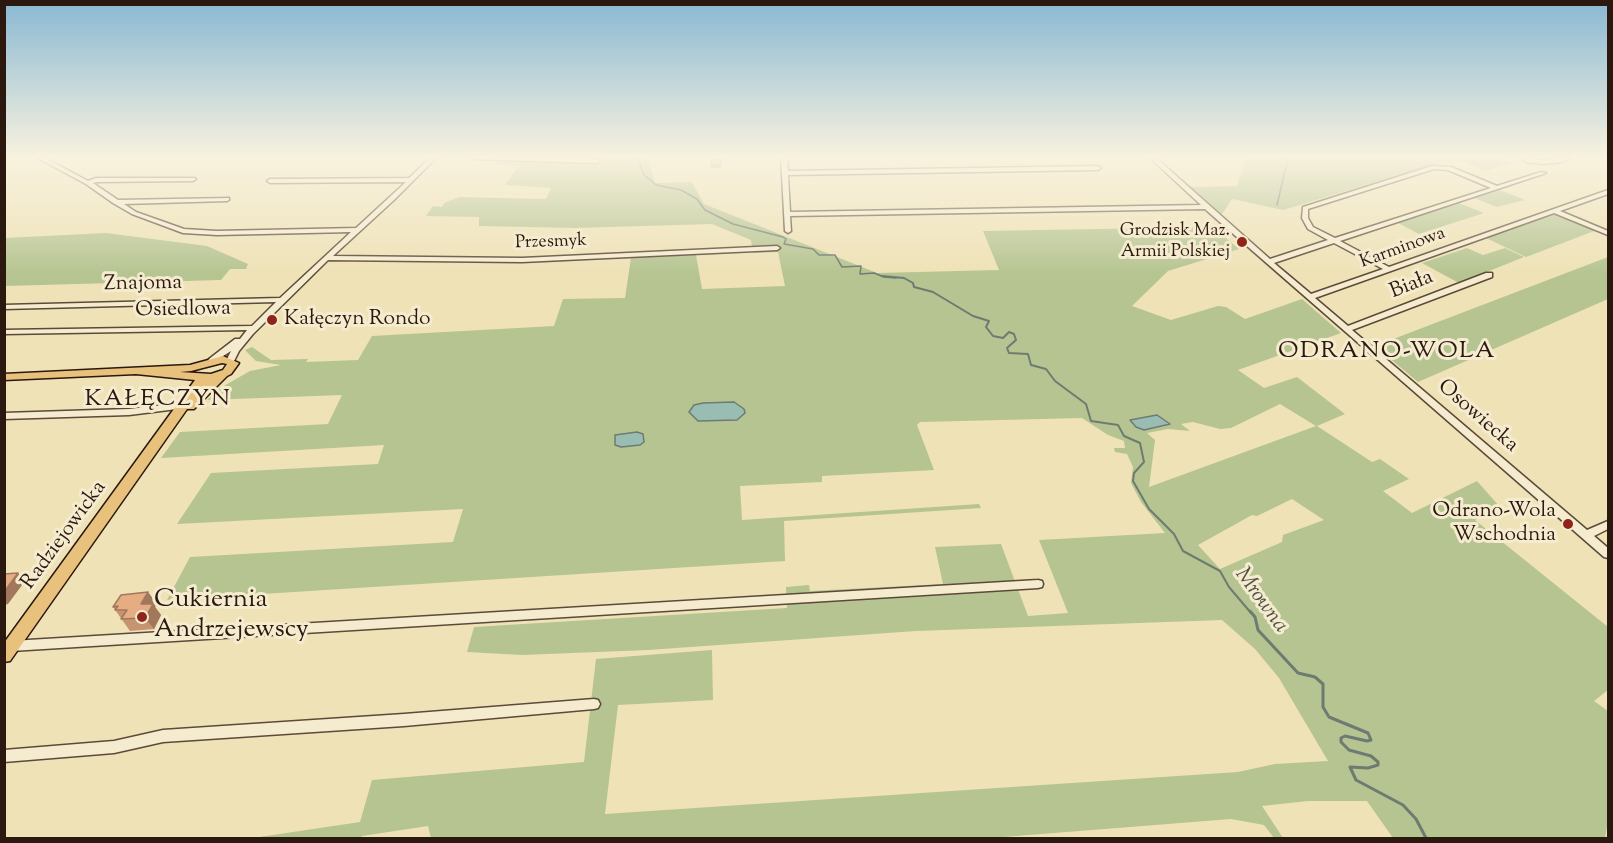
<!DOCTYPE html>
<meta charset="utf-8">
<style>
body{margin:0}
#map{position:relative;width:1613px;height:843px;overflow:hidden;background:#efe2b7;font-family:"Sorts Mill Goudy",serif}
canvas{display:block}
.frame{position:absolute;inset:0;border:6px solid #2b180f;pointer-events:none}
</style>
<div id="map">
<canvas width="1613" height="843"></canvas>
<div class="frame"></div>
</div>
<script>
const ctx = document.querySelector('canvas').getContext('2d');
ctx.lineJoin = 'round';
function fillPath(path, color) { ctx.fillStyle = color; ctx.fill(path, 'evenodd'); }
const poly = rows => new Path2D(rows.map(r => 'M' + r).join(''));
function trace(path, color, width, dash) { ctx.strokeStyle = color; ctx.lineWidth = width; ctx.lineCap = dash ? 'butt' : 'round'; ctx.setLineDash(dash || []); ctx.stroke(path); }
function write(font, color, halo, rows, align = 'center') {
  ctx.font = font + ' "Sorts Mill Goudy",serif'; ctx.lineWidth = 6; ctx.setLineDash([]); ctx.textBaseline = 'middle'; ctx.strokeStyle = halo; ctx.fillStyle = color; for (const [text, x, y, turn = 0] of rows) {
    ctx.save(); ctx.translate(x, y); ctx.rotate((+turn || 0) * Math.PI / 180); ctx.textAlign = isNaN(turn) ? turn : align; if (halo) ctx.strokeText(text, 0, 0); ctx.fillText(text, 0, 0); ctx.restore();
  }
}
fillPath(poly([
 [546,157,648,157,655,183,692,182,704,204,877,273,999,270,983,231,1213,227,1239,249,1168,271,1132,306,1171,320,1218,306,1226,307,1245,319,1302,299,1341,333,1238,370,1264,388,1297,377,1345,414,1317,426,1372,462,1380,459,1409,479,1383,491,1412,513,1477,481,1500,507,1475,520,1608,627,1608,690,1594,701,1608,711,1608,821,1605,838,1393,838,1367,801,1308,801,1262,806,1283,838,1274,838,1264,825,1231,819,991,838,431,838,428,826,362,836,361,838,253,838,360,822,372,780,584,762,596,659,712,650,713,700,618,705,605,814,1238,772,1275,764,1328,761,1279,678,1255,649,1222,620,916,631,648,650,522,655,467,652,474,627,787,608,786,587,809,585,810,591,943,584,935,547,1001,544,1028,616,1068,613,1039,540,1165,533,1141,502,1131,483,1133,467,1127,454,1115,452,1114,448,1125,448,1124,441,1108,435,1082,418,920,422,917,425,934,470,822,476,822,482,740,486,742,520,979,504,981,508,784,521,785,561,167,600,190,557,453,542,463,509,177,524,211,473,378,464,384,445,161,458,180,432,328,424,342,395,207,400,222,387,250,371,281,365,256,361,245,350,252,347,271,360,308,359,306,362,358,360,372,336,554,326,563,299,625,298,631,258,696,255,702,289,785,286,778,252,753,253,751,240,712,224,575,228,479,226,479,217,426,216,433,206,442,207,444,203,459,197,546,199,551,188,505,185,519,166,495,165,498,159,544,161],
 [1280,404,1316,426,1149,487,1155,440,1147,433,1168,429,1190,431,1181,424,1193,422,1220,429,1231,428],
 [1292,499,1324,520,1283,535,1282,542,1220,569,1198,545,1252,515,1257,516],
 [1246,157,1512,157,1505,161,1518,161,1485,171,1461,161,1440,163,1283,210,1232,199,1223,213,1220,214,1190,187,1237,186],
 [1500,190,1525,200,1497,207,1474,198],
 [1459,203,1484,213,1419,234,1398,223],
 [1556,212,1597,230,1526,257,1486,238],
 [106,233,207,246,248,264,246,269,230,269,221,280,5,286,5,238],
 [1467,248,1483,255,1505,248,1524,257,1459,283,1422,263],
 [1608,257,1608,299,1418,382,1375,346]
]), '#b5c491');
const water = poly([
 [734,402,744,409,745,413,737,420,698,421,689,412,694,405,703,403,734,402],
 [1157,415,1170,424,1144,430,1136,427,1130,420,1157,415],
 [637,432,643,434,644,442,640,445,621,447,615,445,615,435,637,432]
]);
fillPath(water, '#9abdb3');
trace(water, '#6e7b71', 1.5);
trace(poly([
 [634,157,639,162,644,175,656,185,681,190,697,199,705,210,733,224,783,237,786,239,784,244,813,249,819,255,835,255,842,267,861,266,860,274,874,273,884,277,896,278],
 [1277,205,1288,158,1279,157]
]), '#6e7b71', 1.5);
trace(poly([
 [882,276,904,278,913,283,914,287,933,292,973,316,989,321,986,327,993,336,1003,338,1009,332,1014,334,1016,340,1007,348,1009,353,1028,354,1031,365,1046,369,1055,381,1086,404,1091,421,1118,425,1124,436,1140,443,1144,462,1134,473,1133,481,1149,509,1174,534,1183,551,1220,571,1229,587,1251,613]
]), '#6e7b71', 2);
trace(poly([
 [1250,611,1255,617,1258,630,1298,673,1315,677,1323,684,1323,707,1329,717,1368,733,1371,740,1367,741,1345,736,1341,738,1341,742,1349,750,1371,756,1378,762,1378,765,1368,768,1350,767,1356,780,1403,805,1416,819,1426,838]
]), '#6e7b71', 3);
const minor = poly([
 [36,157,43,157,88,181,96,178,195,178,196,179,193,181,97,182,93,183,118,200,229,198,229,200,227,201,124,204,136,212,184,229,217,231,356,228,406,182,270,183,267,181,270,179,409,178,431,157,437,157,394,200,333,256,522,258,777,246,780,248,777,250,522,262,328,260,253,334,239,351,233,363,230,363,226,361,231,351,212,363,208,361,209,359,235,339,240,339,247,330,4,334,4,330,252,326,276,302,4,309,4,305,280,298,351,232,217,235,183,233,132,214,113,203,86,184,36,157],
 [470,157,521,157,597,159,600,161,597,163,473,159,470,157],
 [781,157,787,157,788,171,1098,166,1101,168,1098,170,788,175,790,212,1201,205,1149,157,1155,157,1270,259,1328,240,1308,229,1302,218,1303,207,1432,166,1451,167,1497,186,1541,172,1546,173,1340,241,1389,267,1608,190,1608,194,1560,211,1608,231,1608,235,1554,213,1315,298,1348,326,1486,273,1492,273,1492,277,1352,330,1587,530,1608,521,1608,529,1594,536,1608,548,1608,558,1604,557,1247,246,1205,209,790,216,791,231,788,233,785,231,781,157],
 [1434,169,1448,170,1491,188,1335,238,1313,227,1308,218,1308,209,1434,169],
 [1334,243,1383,269,1311,294,1274,263,1334,243],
 [1564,157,1572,157,1562,162,1543,164,1526,162,1523,160,1526,158,1543,160,1564,157],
 [182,403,185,404,186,406,185,408,129,415,4,419,4,413,129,409,182,403],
 [1038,580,1042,581,1043,584,1042,587,1038,588,11,651,7,649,5,646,7,643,11,641,1038,580],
 [594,699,598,700,600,704,598,708,594,709,404,726,163,742,114,753,4,762,4,750,114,741,163,730,404,714,594,699]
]);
const major = poly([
 [223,356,239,363,231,374,227,376,194,409,187,409,10,661,4,662,4,643,195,380,136,374,4,380,4,374,190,365,223,356],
 [222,363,227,364,223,370,211,374,180,372,191,371,222,363]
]);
trace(minor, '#5c4a39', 3);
trace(major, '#2b180f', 3);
fillPath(minor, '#f5ecd0');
fillPath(major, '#e8c17c');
fillPath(poly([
 [722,159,721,168,711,168,711,165],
 [157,604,155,607,161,615,154,629,130,631,113,607]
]), '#c69470');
fillPath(poly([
 [18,573,25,581,8,604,4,605,4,592],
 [148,592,157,604,155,607,161,615,154,629,145,618,141,604]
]), '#a1785b');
const building = poly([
 [712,159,722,159,721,165,711,165,712,159],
 [18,573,4,592,4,574,18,573],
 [148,592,141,604,153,604,145,618,121,619,127,610,115,610,118,606,113,607,121,595,148,592]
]);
fillPath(building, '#e6ac82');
trace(building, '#a1785b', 1.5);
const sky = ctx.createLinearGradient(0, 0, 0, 275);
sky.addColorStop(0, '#89b8d3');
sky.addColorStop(0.57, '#f8f2df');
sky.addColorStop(1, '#f8f2df00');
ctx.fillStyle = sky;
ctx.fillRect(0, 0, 1613, 275);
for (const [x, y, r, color] of [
 [1242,242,6,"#8f2418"],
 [272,320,6,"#8f2418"],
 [1568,524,6,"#8f2418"],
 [142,617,6,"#8f2418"]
]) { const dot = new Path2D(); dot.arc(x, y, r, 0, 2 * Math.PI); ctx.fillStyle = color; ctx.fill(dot); trace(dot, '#f5ecd0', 2); }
write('18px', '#2b180f', '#f5ecd0', [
 ["Grodzisk Maz.",1230,232],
 ["Armii Polskiej",1230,253]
], 'right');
write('18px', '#2b180f', '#f5ecd0', [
 ["Przesmyk",551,243,-2],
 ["Karminowa",1403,249,-20]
]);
write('21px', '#2b180f', '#f5ecd0', [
 ["Znajoma",143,285,-1],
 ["Biała",1412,286,-22],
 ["Osiedlowa",183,311,-1],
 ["Osowiecka",1477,417,41],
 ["Radziejowicka",65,536,-54]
]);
write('21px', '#2b180f', '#f5ecd0', [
 ["Kałęczyn Rondo",284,320],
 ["Odrano-Wola",1556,512,"right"],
 ["Wschodnia",1556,536,"right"]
], 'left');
write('italic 22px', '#525248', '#f5ecd0', [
 ["Mrowna",1260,601,54]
]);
ctx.letterSpacing = '1.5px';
write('24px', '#2b180f', '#f5ecd0', [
 ["ODRANO-WOLA",1387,353],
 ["KAŁĘCZYN",158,401]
]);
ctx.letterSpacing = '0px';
write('26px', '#2b180f', '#f5ecd0', [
 ["Cukiernia",154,602],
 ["Andrzejewscy",154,632]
], 'left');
</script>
